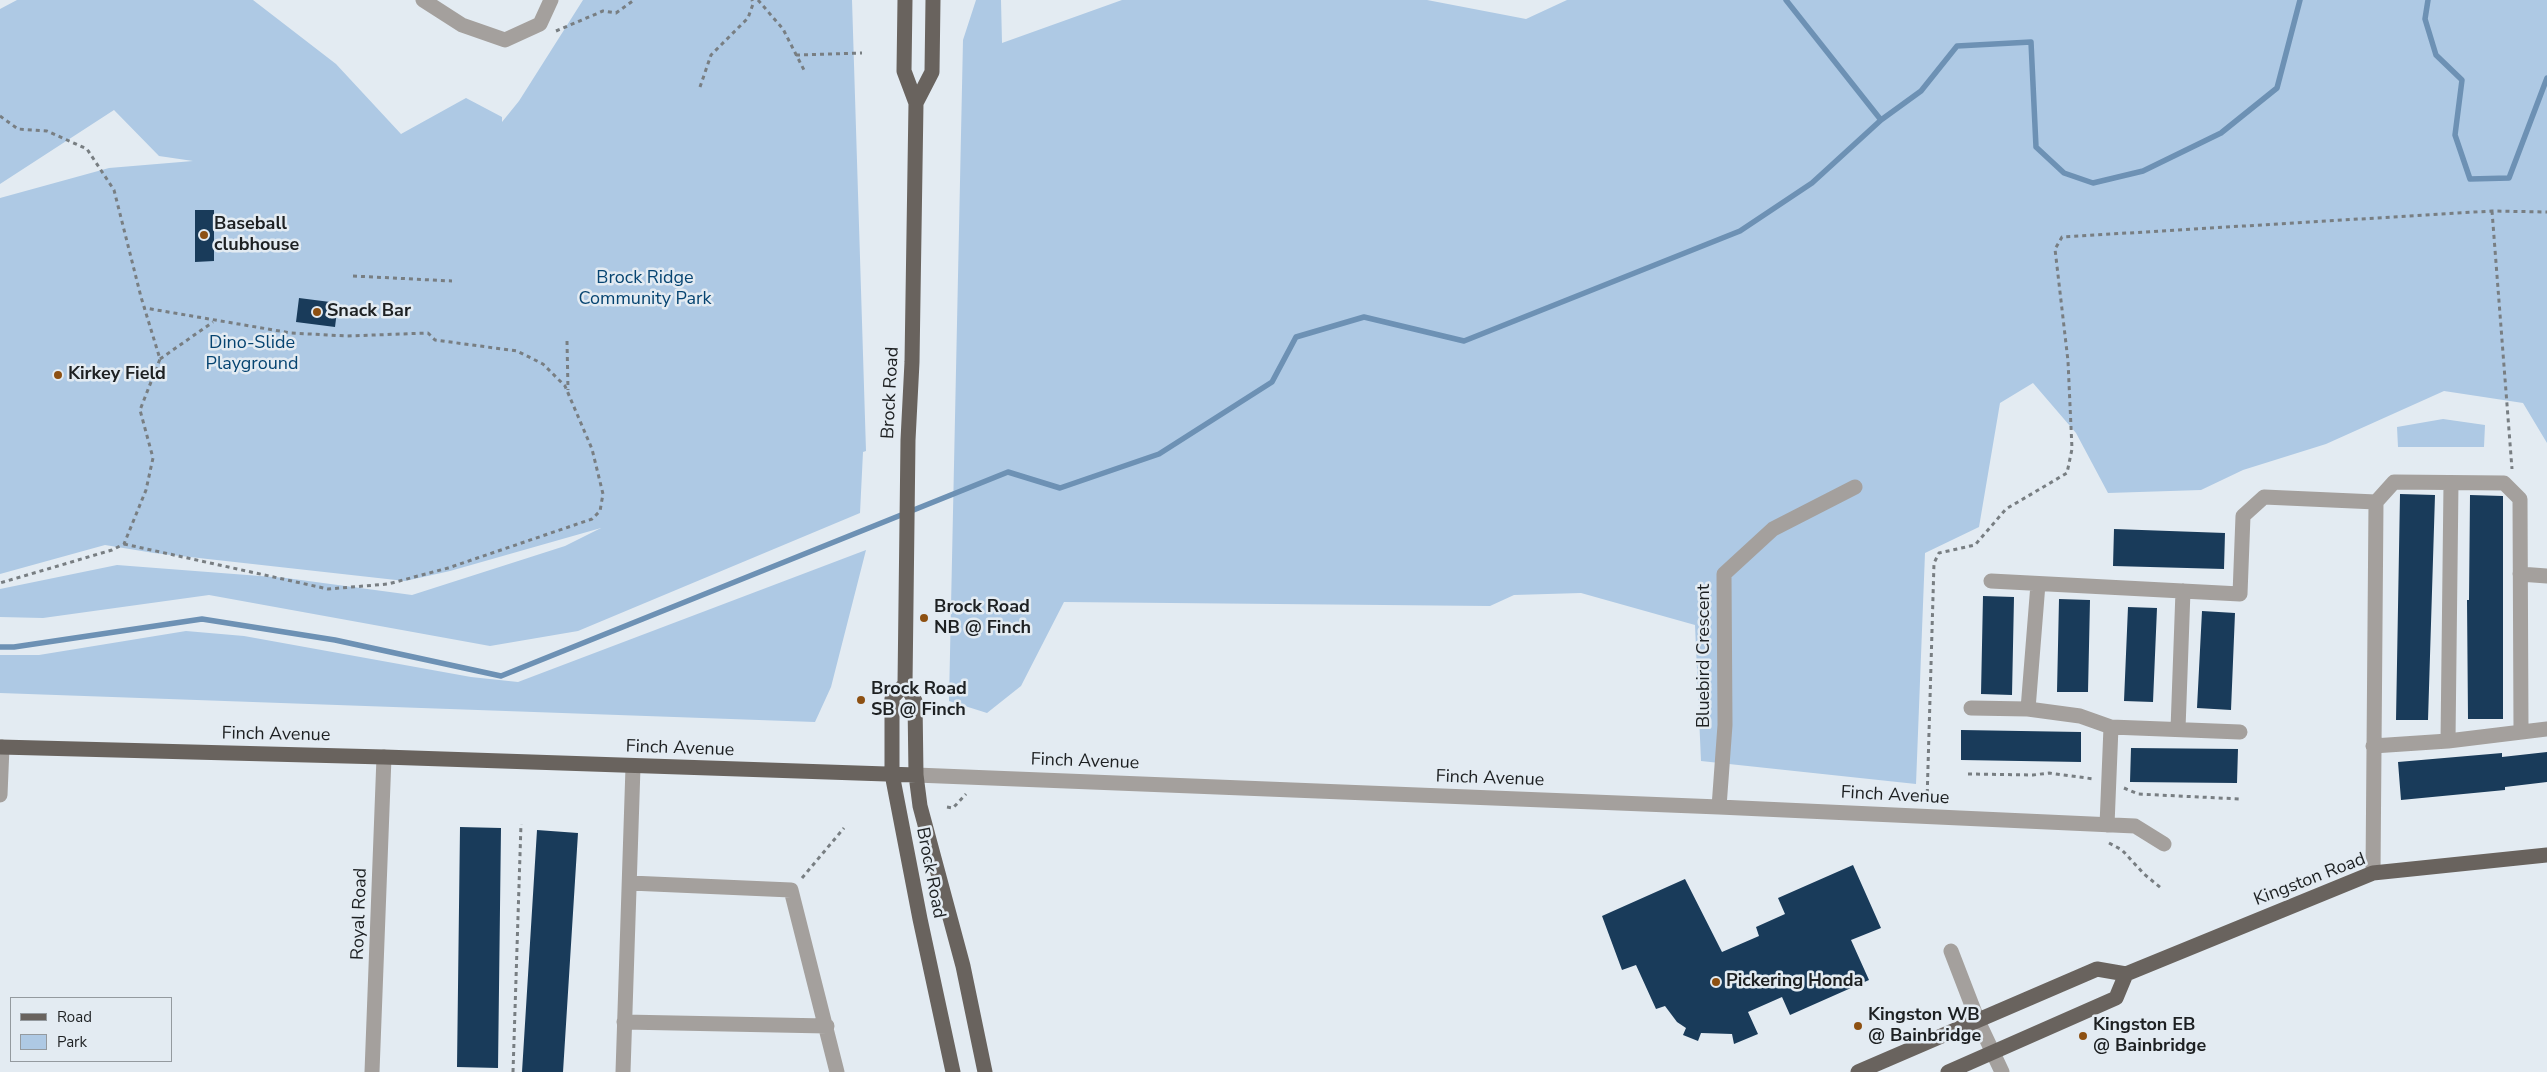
<!DOCTYPE html>
<style>
body{margin:0}
#map{position:relative;width:2547px;height:1072px;overflow:hidden;background:#e3ebf2;font-family:"Nunito Sans",sans-serif}
canvas{display:block}
.legend{position:absolute;left:10px;top:997px;width:162px;height:65px;box-sizing:border-box;background:#e3ebf2;border:1px solid #949a9f;margin:0;padding:6px 9px;list-style:none;font-size:15px;color:#1d2022}
.legend li{display:flex;align-items:center;gap:10px;height:25px}
.legend b{width:25px;border:1px solid #949a9f}
</style>
<div id="map">
<canvas width="2547" height="1072"></canvas>
<ul class="legend">
<li><b style="height:6px;background:#69635e"></b>Road</li>
<li><b style="height:14px;background:#aec9e4"></b>Park</li>
</ul>
</div>
<script>
const ctx = document.querySelector('canvas').getContext('2d');
ctx.lineJoin = 'round';
function fillPath(path, color) { ctx.fillStyle = color; ctx.fill(path, 'evenodd'); }
const poly = rows => new Path2D(rows.map(r => 'M' + r).join(''));
function trace(path, color, width, dash) { ctx.strokeStyle = color; ctx.lineWidth = width; ctx.lineCap = dash ? 'butt' : 'round'; ctx.setLineDash(dash || []); ctx.stroke(path); }
function write(font, color, halo, rows, align = 'center') {
  ctx.font = font + ' "Nunito Sans",sans-serif'; ctx.lineWidth = 5; ctx.setLineDash([]); ctx.textBaseline = 'middle'; ctx.strokeStyle = halo; ctx.fillStyle = color; for (const [text, x, y, turn = 0] of rows) {
    ctx.save(); ctx.translate(x, y); ctx.rotate((+turn || 0) * Math.PI / 180); ctx.textAlign = isNaN(turn) ? turn : align; if (halo) ctx.strokeText(text, 0, 0); ctx.fillText(text, 0, 0); ctx.restore();
  }
}
fillPath(poly([
 [17,0,253,0,336,64,401,134,466,98,502,117,502,122,519,101,583,0,852,0,866,451,863,452,860,513,578,631,490,646,209,595,43,618,0,617,0,589,117,565,286,578,412,595,565,546,601,528,450,571,405,581,154,553,105,545,0,574,0,198,109,168,193,161,159,156,114,110,0,184,0,9],
 [976,0,1001,0,1002,43,1122,0,1427,0,1526,19,1567,0,2547,0,2547,443,2523,403,2444,391,2326,444,2243,470,2201,490,2108,493,2076,433,2033,383,2000,403,1979,527,1925,553,1916,784,1701,761,1695,625,1581,593,1514,595,1490,606,1064,602,1021,686,987,713,949,701,963,40],
 [2443,419,2485,425,2484,447,2398,447,2397,427],
 [866,550,831,687,815,722,0,693,0,655,39,655,186,631,244,636,471,677,518,682]
]), '#aec9e4');
trace(poly([
 [1786,0,1881,120],
 [2428,0,2425,19,2436,55,2462,80,2455,135,2470,179,2509,178,2547,78],
 [0,647,14,647,202,619,335,640,501,676,1008,472,1060,488,1159,454,1272,382,1296,337,1364,317,1464,341,1740,231,1812,183,1881,120,1921,91,1957,46,2031,42,2036,147,2064,173,2093,183,2143,171,2221,133,2277,88,2300,0]
]), '#6d91b4', 5.5);
fillPath(poly([
 [195,210,214,210,214,261,195,262],
 [299,298,338,303,335,327,296,322],
 [2400,494,2435,495,2428,720,2396,720],
 [2470,495,2503,496,2503,719,2468,719,2467,600,2469,600],
 [2114,529,2225,533,2224,569,2113,566],
 [1983,596,2014,597,2012,695,1981,694],
 [2059,599,2090,600,2088,692,2057,692],
 [2128,607,2157,608,2153,702,2124,701],
 [2202,611,2235,613,2231,710,2197,708],
 [1961,730,2081,732,2081,762,1961,760],
 [2131,748,2238,749,2237,783,2130,782],
 [2547,752,2547,782,2505,787,2505,790,2401,800,2398,762,2502,753,2502,757],
 [460,827,501,828,498,1068,457,1067],
 [537,830,578,833,563,1072,522,1072],
 [1853,865,1881,928,1851,940,1869,980,1790,1015,1782,997,1748,1012,1758,1034,1734,1044,1732,1034,1701,1033,1698,1041,1683,1035,1686,1028,1677,1022,1665,1006,1656,1009,1636,965,1622,970,1602,916,1685,879,1722,952,1759,936,1756,927,1785,914,1778,898]
]), '#193b5a');
trace(poly([
 [758,0,783,29,804,70],
 [556,31,603,11,616,13,634,0],
 [796,55,862,53],
 [700,87,711,55,748,18,753,4,752,0],
 [0,116,18,129,47,131,87,149,114,190,141,297,160,359,140,410,153,458,146,490,124,544,112,550,0,583],
 [2492,211,2512,469],
 [353,276,452,281],
 [567,341,568,390],
 [160,359,213,322],
 [124,544,328,589,388,584,448,568,592,519,600,511,603,494,592,449,565,386,543,364,517,351,435,340,428,333,347,336,291,333,145,308],
 [1968,774,2033,775,2049,773,2094,779],
 [2124,788,2138,794,2240,799],
 [1927,801,1934,563,1939,553,1975,545,2006,509,2067,473,2072,449,2068,361,2055,249,2062,237,2492,211,2547,212],
 [947,807,953,808,966,794],
 [2109,843,2122,850,2144,874,2161,888],
 [802,878,844,828],
 [513,1072,521,824]
]), '#787e82', 3, [4, 4]);
trace(poly([
 [423,0,462,25,505,40,540,24,551,0],
 [2520,574,2547,576],
 [1991,581,2240,594,2243,516,2264,497,2376,502],
 [1971,708,2028,709,2080,716,2111,727,2240,732],
 [2028,709,2038,584],
 [2178,729,2183,591],
 [2448,741,2451,483],
 [2373,746,2448,741,2547,729],
 [916,775,1719,807,2135,826,2164,844],
 [0,795,2,747],
 [1719,807,1725,725,1724,574,1773,529,1855,487],
 [2107,825,2111,727],
 [2373,873,2376,502,2394,482,2504,483,2520,499,2521,731],
 [630,883,791,890,837,1072],
 [1951,951,1978,1021,2002,1072],
 [624,1022,827,1026],
 [372,1072,384,757],
 [623,1072,633,767]
]), '#a4a09d', 15);
trace(poly([
 [905,0,904,71,916,103,912,362,908,440,905,684,915,701,916,775,920,806,963,966,985,1072],
 [916,103,932,72,933,0],
 [905,684,892,698,892,774,920,919,953,1072],
 [0,747,384,757,916,775],
 [1858,1072,2097,969,2126,974,2373,873,2547,855],
 [1948,1072,2116,998,2126,974]
]), '#69635e', 15);
for (const [x, y, r, color] of [
 [204,235,5,"#8d5012"],
 [317,312,5,"#8d5012"],
 [58,375,5,"#8d5012"],
 [924,618,5,"#8d5012"],
 [861,700,5,"#8d5012"],
 [1716,982,5,"#8d5012"],
 [1858,1026,5,"#8d5012"],
 [2083,1036,5,"#8d5012"]
]) { const dot = new Path2D(); dot.arc(x, y, r, 0, 2 * Math.PI); ctx.fillStyle = color; ctx.fill(dot); trace(dot, '#e3ebf2', 2); }
write('bold 18px', '#1d2022', '#e3ebf2', [
 ["Baseball",214,225],
 ["clubhouse",214,246],
 ["Snack Bar",327,312],
 ["Kirkey Field",68,375],
 ["Brock Road",934,608],
 ["NB @ Finch",934,629],
 ["Brock Road",871,690],
 ["SB @ Finch",871,711],
 ["Pickering Honda",1726,982],
 ["Kingston WB",1868,1016],
 ["@ Bainbridge",1868,1037],
 ["Kingston EB",2093,1026],
 ["@ Bainbridge",2093,1047]
], 'left');
write('18px', '#064471', '#e3ebf2', [
 ["Brock Ridge",645,279],
 ["Community Park",645,300],
 ["Dino-Slide",252,344],
 ["Playground",252,365]
]);
write('18px', '#1d2022', '#e3ebf2', [
 ["Brock Road",891,393,-87],
 ["Bluebird Crescent",1705,656,-90],
 ["Finch Avenue",276,735,1],
 ["Finch Avenue",680,749,2],
 ["Finch Avenue",1085,762,2],
 ["Finch Avenue",1490,779,2],
 ["Finch Avenue",1895,796,3],
 ["Brock Road",930,873,79],
 ["Kingston Road",2310,880,-21],
 ["Royal Road",360,914,-88]
]);
</script>
